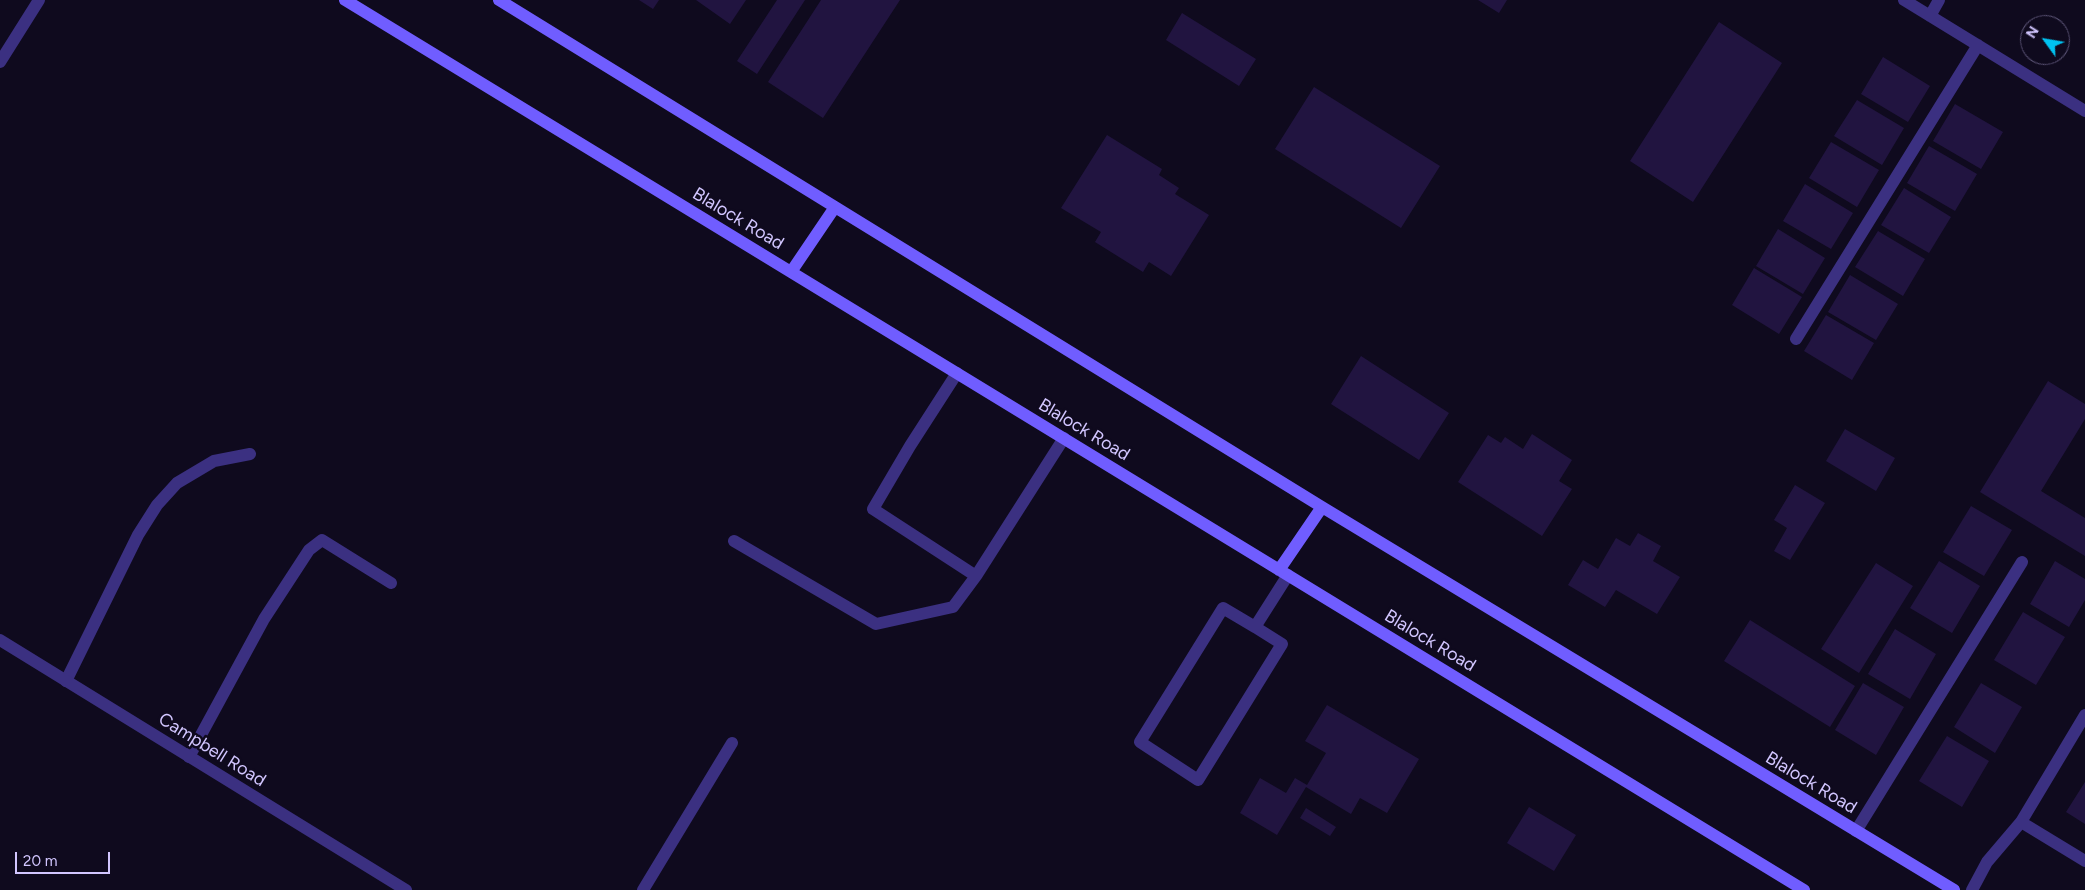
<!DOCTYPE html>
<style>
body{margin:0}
#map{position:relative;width:2085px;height:890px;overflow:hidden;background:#0f0a1e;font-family:Figtree,sans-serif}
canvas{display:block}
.north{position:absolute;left:2020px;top:15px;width:50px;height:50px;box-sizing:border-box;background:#0f0a1e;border:1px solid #5d5578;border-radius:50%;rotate:302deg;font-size:14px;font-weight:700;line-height:20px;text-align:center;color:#d2c6ff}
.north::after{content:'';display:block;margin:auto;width:18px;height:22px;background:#00c3f1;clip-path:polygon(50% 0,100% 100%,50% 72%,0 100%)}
.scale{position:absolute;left:15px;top:852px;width:95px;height:22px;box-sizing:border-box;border:2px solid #d2c6ff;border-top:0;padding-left:6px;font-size:15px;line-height:18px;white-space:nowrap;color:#d2c6ff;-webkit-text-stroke:4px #0f0a1e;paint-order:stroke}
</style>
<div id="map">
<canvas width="2085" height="890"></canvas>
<div class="north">N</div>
<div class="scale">20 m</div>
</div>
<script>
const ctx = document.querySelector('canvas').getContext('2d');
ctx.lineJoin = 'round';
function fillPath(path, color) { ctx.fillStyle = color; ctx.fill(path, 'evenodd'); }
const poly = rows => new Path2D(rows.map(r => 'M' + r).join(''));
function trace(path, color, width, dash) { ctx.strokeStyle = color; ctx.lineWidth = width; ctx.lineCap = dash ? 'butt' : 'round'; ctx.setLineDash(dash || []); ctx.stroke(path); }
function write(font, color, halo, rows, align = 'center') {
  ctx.font = font + ' Figtree,sans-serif'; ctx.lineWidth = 5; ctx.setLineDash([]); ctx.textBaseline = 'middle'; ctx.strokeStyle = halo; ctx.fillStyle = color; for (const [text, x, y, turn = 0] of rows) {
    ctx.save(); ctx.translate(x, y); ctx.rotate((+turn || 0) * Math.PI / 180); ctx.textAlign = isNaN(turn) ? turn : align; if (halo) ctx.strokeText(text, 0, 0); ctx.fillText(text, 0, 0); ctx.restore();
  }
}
fillPath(poly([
 [639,0,659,0,653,9],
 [696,0,746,0,730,24],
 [777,0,805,0,757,74,737,61],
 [821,0,900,0,823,118,768,82],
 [1478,0,1507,0,1499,13],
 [1182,13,1256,59,1239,86,1166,40],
 [1719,22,1782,63,1693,202,1630,161],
 [1883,57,1930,86,1908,122,1861,94],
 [1314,87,1440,166,1401,228,1275,149],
 [1857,100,1904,128,1882,165,1834,136],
 [1955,104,2003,132,1981,169,1933,141],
 [1107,135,1162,169,1159,175,1179,188,1175,194,1209,215,1171,276,1149,262,1143,272,1095,242,1101,232,1061,208],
 [1831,142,1879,170,1857,207,1809,178],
 [1929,146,1977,174,1955,211,1907,183],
 [1805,184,1853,213,1831,249,1783,221],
 [1904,188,1951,217,1929,253,1881,225],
 [1778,229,1825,258,1803,294,1756,266],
 [1878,231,1925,259,1903,296,1855,267],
 [1754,268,1802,297,1779,334,1732,305],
 [1850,275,1898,304,1876,340,1828,312],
 [1826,315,1874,343,1852,380,1804,351],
 [1361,356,1449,413,1419,460,1331,404],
 [2048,381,2085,404,2085,419,2041,491,2085,518,2085,556,1980,492],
 [1845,429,1895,458,1876,491,1826,461],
 [1532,434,1572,460,1559,481,1572,489,1542,536,1458,482,1488,435,1501,443,1505,437,1523,449],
 [1795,485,1825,503,1790,560,1774,551,1787,528,1774,520],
 [1971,506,2012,530,1984,576,1943,552],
 [1638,533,1661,546,1653,561,1680,577,1657,614,1616,590,1605,607,1568,585,1583,560,1598,569,1616,538,1630,546],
 [1939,561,1980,586,1952,633,1910,608],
 [2055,561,2085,579,2085,600,2069,627,2030,604],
 [1876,563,1913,586,1859,673,1821,649],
 [2023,612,2065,637,2036,685,1994,660],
 [1750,620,1855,686,1830,727,1724,661],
 [1895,629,1936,654,1910,699,1868,674],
 [1863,683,1904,707,1876,755,1835,730],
 [1981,683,2022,707,1995,753,1954,727],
 [1327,705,1419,759,1387,813,1360,798,1351,814,1306,787,1277,835,1240,813,1260,778,1286,793,1295,778,1307,785,1326,753,1305,741],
 [1947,736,1989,761,1962,807,1919,781],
 [2085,782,2085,824,2066,812],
 [1529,807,1576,835,1554,871,1507,843],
 [1306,808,1336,827,1330,836,1300,818]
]), '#211440');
trace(poly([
 [0,62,39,0],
 [957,373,910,446,873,509,976,576],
 [734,541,876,624,953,607,976,576,1064,438],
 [1255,627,1282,644,1198,780,1140,742,1223,608,1255,627,1288,575],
 [66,681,138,535,157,505,177,483,214,461,250,454],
 [189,757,264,619,309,550,322,540,391,583],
 [2021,822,2085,861],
 [1856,831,2022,562],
 [643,890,732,743],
 [1972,890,1987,862,2021,822,2085,715]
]), '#3b3081', 12);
trace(poly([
 [1904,0,2085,111],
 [1930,16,1939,0],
 [1796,339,1978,45]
]), '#3b3081', 12);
trace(poly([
 [0,640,406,890]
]), '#3b3081', 12);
trace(poly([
 [345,0,1804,890],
 [499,0,1322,507,1954,890],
 [791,272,835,207],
 [1279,570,1322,507]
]), '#705dff', 12);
write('18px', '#d2c6ff', '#0f0a1e', [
 ["Blalock Road",738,219,31],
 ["Blalock Road",1084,430,31],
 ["Blalock Road",1430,641,31],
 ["Campbell Road",212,750,32],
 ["Blalock Road",1811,783,31]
]);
</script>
